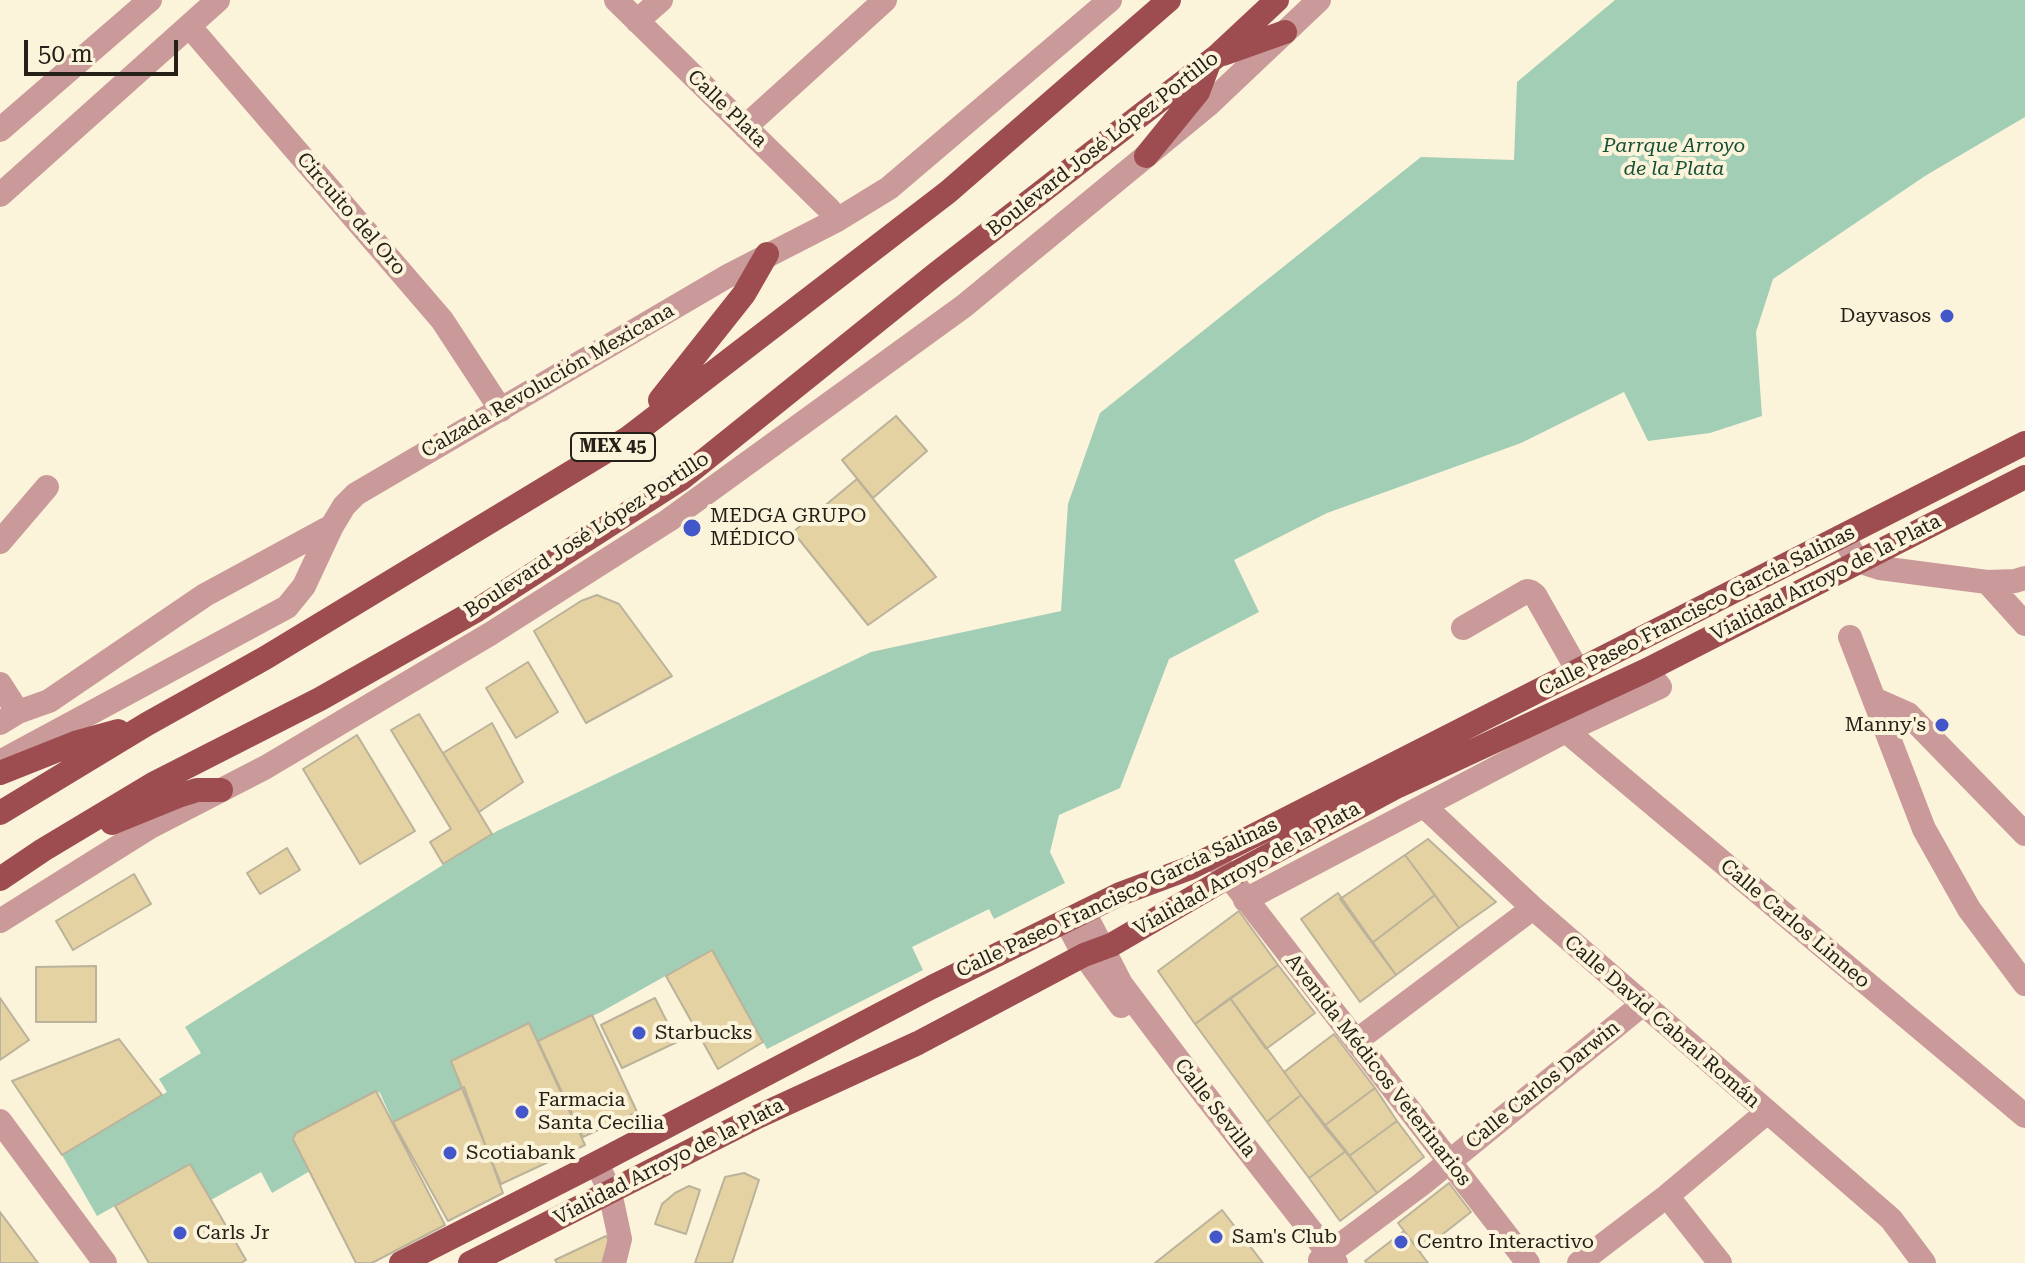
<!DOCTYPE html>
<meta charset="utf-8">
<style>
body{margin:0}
#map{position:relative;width:2025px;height:1263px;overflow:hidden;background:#fcf3db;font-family:"Roboto Serif",serif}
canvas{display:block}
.scale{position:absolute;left:24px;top:40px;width:154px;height:36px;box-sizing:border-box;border:4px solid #252118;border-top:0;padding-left:10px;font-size:24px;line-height:28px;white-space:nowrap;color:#252118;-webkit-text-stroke:6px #fcf3db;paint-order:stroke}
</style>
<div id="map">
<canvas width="2025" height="1263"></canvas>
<div class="scale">50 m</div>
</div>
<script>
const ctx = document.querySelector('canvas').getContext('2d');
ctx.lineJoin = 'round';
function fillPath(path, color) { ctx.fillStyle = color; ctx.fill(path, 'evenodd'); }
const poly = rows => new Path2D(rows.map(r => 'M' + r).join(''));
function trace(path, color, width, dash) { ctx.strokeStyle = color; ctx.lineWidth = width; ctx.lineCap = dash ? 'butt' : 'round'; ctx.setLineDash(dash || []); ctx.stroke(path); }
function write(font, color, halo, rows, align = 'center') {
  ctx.font = font + ' "Roboto Serif",serif'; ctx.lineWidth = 8; ctx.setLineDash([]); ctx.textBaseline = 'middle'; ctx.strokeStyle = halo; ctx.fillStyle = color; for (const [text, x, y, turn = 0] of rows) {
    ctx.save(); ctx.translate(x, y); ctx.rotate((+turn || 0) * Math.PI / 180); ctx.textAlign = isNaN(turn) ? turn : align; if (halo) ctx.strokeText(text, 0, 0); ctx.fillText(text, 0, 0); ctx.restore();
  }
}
fillPath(poly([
 [1615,0,2025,0,2025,117,1925,176,1773,279,1756,332,1762,416,1710,433,1648,441,1624,392,1521,443,1327,513,1234,560,1259,612,1169,659,1120,788,1059,815,1050,852,1065,883,994,919,989,909,912,947,923,970,767,1049,712,950,601,1012,538,1041,529,1023,452,1061,464,1087,393,1122,380,1093,376,1091,296,1133,293,1139,310,1171,272,1193,261,1172,211,1200,190,1164,97,1216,62,1155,167,1092,159,1079,201,1053,185,1027,497,831,871,652,1061,611,1068,504,1100,413,1421,157,1514,160,1517,82]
]), '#a1ceb4');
const building = poly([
 [896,416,927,451,873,498,842,460,896,416],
 [857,479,936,577,868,625,793,532,857,479],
 [597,595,619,604,672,676,586,723,534,631,581,601,597,595],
 [528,662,558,712,516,738,486,688,528,662],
 [419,714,492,834,443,864,430,842,451,829,391,730,419,714],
 [492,723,523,782,479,812,443,753,492,723],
 [357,735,415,831,360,864,303,769,357,735],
 [1428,839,1496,902,1459,928,1405,855,1428,839],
 [287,848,300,870,260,894,247,873,287,848],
 [1405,855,1435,895,1372,943,1340,899,1405,855],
 [134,874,151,904,73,950,56,921,134,874],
 [1338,893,1396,975,1360,1002,1301,919,1338,893],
 [1435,895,1459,928,1396,975,1372,943,1435,895],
 [1239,911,1278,965,1195,1024,1158,971,1239,911],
 [712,950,763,1042,718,1069,666,976,712,950],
 [1278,965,1315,1013,1266,1049,1230,998,1278,965],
 [96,966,96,1022,36,1022,36,967,96,966],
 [0,998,29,1040,0,1060,0,998],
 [655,998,677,1042,622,1068,601,1025,655,998],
 [1230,998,1301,1095,1267,1122,1195,1024,1230,998],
 [592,1015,637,1112,583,1137,538,1041,592,1015],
 [529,1023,585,1145,501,1184,451,1061,529,1023],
 [1334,1034,1375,1088,1324,1126,1284,1072,1334,1034],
 [119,1039,162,1095,62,1155,12,1081,119,1039],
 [464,1087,503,1193,448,1221,393,1122,464,1087],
 [1375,1088,1397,1121,1349,1156,1324,1126,1375,1088],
 [376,1091,445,1225,372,1263,356,1263,293,1139,296,1133,376,1091],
 [1301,1095,1346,1151,1309,1178,1267,1122,1301,1095],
 [1397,1121,1424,1157,1377,1193,1349,1156,1397,1121],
 [1346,1151,1377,1193,1340,1221,1309,1178,1346,1151],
 [190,1164,246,1260,241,1263,149,1263,115,1206,190,1164],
 [744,1173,759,1180,732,1263,695,1263,725,1177,744,1173],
 [1449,1183,1471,1212,1420,1252,1398,1223,1449,1183],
 [689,1186,700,1190,686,1234,655,1224,662,1204,675,1193,689,1186],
 [1222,1210,1263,1263,1155,1263,1222,1210],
 [0,1212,38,1263,0,1263,0,1212],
 [1404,1231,1428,1263,1367,1263,1365,1261,1404,1231],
 [606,1236,609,1241,602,1263,557,1263,555,1260,606,1236]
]);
fillPath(building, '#e5d2a2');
trace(building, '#bbb29b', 2);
trace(poly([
 [616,0,829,209,837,220],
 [637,21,661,0],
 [190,27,442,320,501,410],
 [745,127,885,0],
 [0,130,150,0],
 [0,195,218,0],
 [1843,538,1858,561,1880,568,1987,582,2015,581,2025,578],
 [0,542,47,487],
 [1987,582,2025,624],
 [1463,628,1527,591,1531,592,1535,595,1578,671],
 [1850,637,1924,829,1969,909,2025,984],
 [0,684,18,712],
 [1874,699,1908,714,2025,834],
 [0,723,18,712,49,701,205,595,332,526],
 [1566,731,2025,1116],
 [0,762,287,607,304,586,332,526,344,506,356,494,726,277,837,220,889,188,1110,0],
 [1424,806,1533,908,1891,1219,1924,1263],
 [1216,860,1528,1263],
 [1245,900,1566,731,1660,687,1647,670],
 [1084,912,1121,984,1201,1090,1336,1263],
 [0,921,150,827,266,767,490,634,669,520,964,306,1208,105,1319,0],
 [1066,921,1084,955,1121,1006],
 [1356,1041,1533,908],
 [0,1121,105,1263],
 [597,1163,610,1192,620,1239,614,1263],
 [1667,1196,1720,1263],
 [1320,1260,1422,1184,1643,1004],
 [1579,1263,1667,1196,1766,1113]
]), '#c99a99', 24);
trace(poly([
 [1223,54,1285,32],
 [1146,156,1198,92,1209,63],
 [660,400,744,294,767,254],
 [0,773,78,742,118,731],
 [0,813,147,724,265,658,628,438,948,192,1169,0],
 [112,823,181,795,197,790,221,790],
 [0,879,43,850,153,784,320,699,477,610,681,479,937,273,1217,56,1277,0],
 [401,1263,597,1163,932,987,1120,894,1190,868,2025,443],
 [470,1263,757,1117,918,1043,1084,955,1111,945,1228,877,1398,786,1647,670,2025,477]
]), '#9d4d4f', 24);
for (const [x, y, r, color] of [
 [1947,316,8,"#4357cb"],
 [692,528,10,"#4357cb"],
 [1942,725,8,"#4357cb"],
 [639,1033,8,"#4357cb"],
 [522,1112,8,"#4357cb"],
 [450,1153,8,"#4357cb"],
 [180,1233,8,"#4357cb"],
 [1216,1237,8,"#4357cb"],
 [1401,1242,8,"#4357cb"]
]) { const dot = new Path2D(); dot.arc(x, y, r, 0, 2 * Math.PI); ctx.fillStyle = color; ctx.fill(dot); trace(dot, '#fcf3db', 3); }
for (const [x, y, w] of [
 [613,447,84]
]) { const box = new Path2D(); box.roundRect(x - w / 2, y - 14, w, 28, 6); ctx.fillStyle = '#fcf3db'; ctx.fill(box); trace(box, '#252118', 2); }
write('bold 18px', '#252118', null, [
 ["MEX 45",613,447]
]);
write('20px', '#252118', '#fcf3db', [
 ["Calle Plata",727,109,44],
 ["Boulevard José López Portillo",1103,144,-38],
 ["Circuito del Oro",351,214,49],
 ["Calzada Revolución Mexicana",548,381,-30],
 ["Boulevard José López Portillo",587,535,-33],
 ["Vialidad Arroyo de la Plata",1826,578,-27],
 ["Calle Paseo Francisco García Salinas",1697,611,-27],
 ["Vialidad Arroyo de la Plata",1247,869,-29],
 ["Calle Paseo Francisco García Salinas",1117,898,-25],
 ["Calle Carlos Linneo",1795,924,40],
 ["Calle David Cabral Román",1662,1022,41],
 ["Avenida Médicos Veterinarios",1378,1070,52],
 ["Calle Carlos Darwin",1543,1085,-39],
 ["Calle Sevilla",1215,1108,52],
 ["Vialidad Arroyo de la Plata",669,1162,-27]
]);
write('italic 20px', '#155035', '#fcf3db', [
 ["Parrque Arroyo",1674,146],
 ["de la Plata",1674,169]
]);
write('20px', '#252118', '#fcf3db', [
 ["Dayvasos",1931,316,"right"],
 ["MEDGA GRUPO",710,516],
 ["MÉDICO",710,539],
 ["Manny's",1926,725,"right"],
 ["Starbucks",655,1033],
 ["Farmacia",538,1100],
 ["Santa Cecilia",538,1123],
 ["Scotiabank",466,1153],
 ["Carls Jr",196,1233],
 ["Sam's Club",1232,1237],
 ["Centro Interactivo",1417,1242]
], 'left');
</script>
